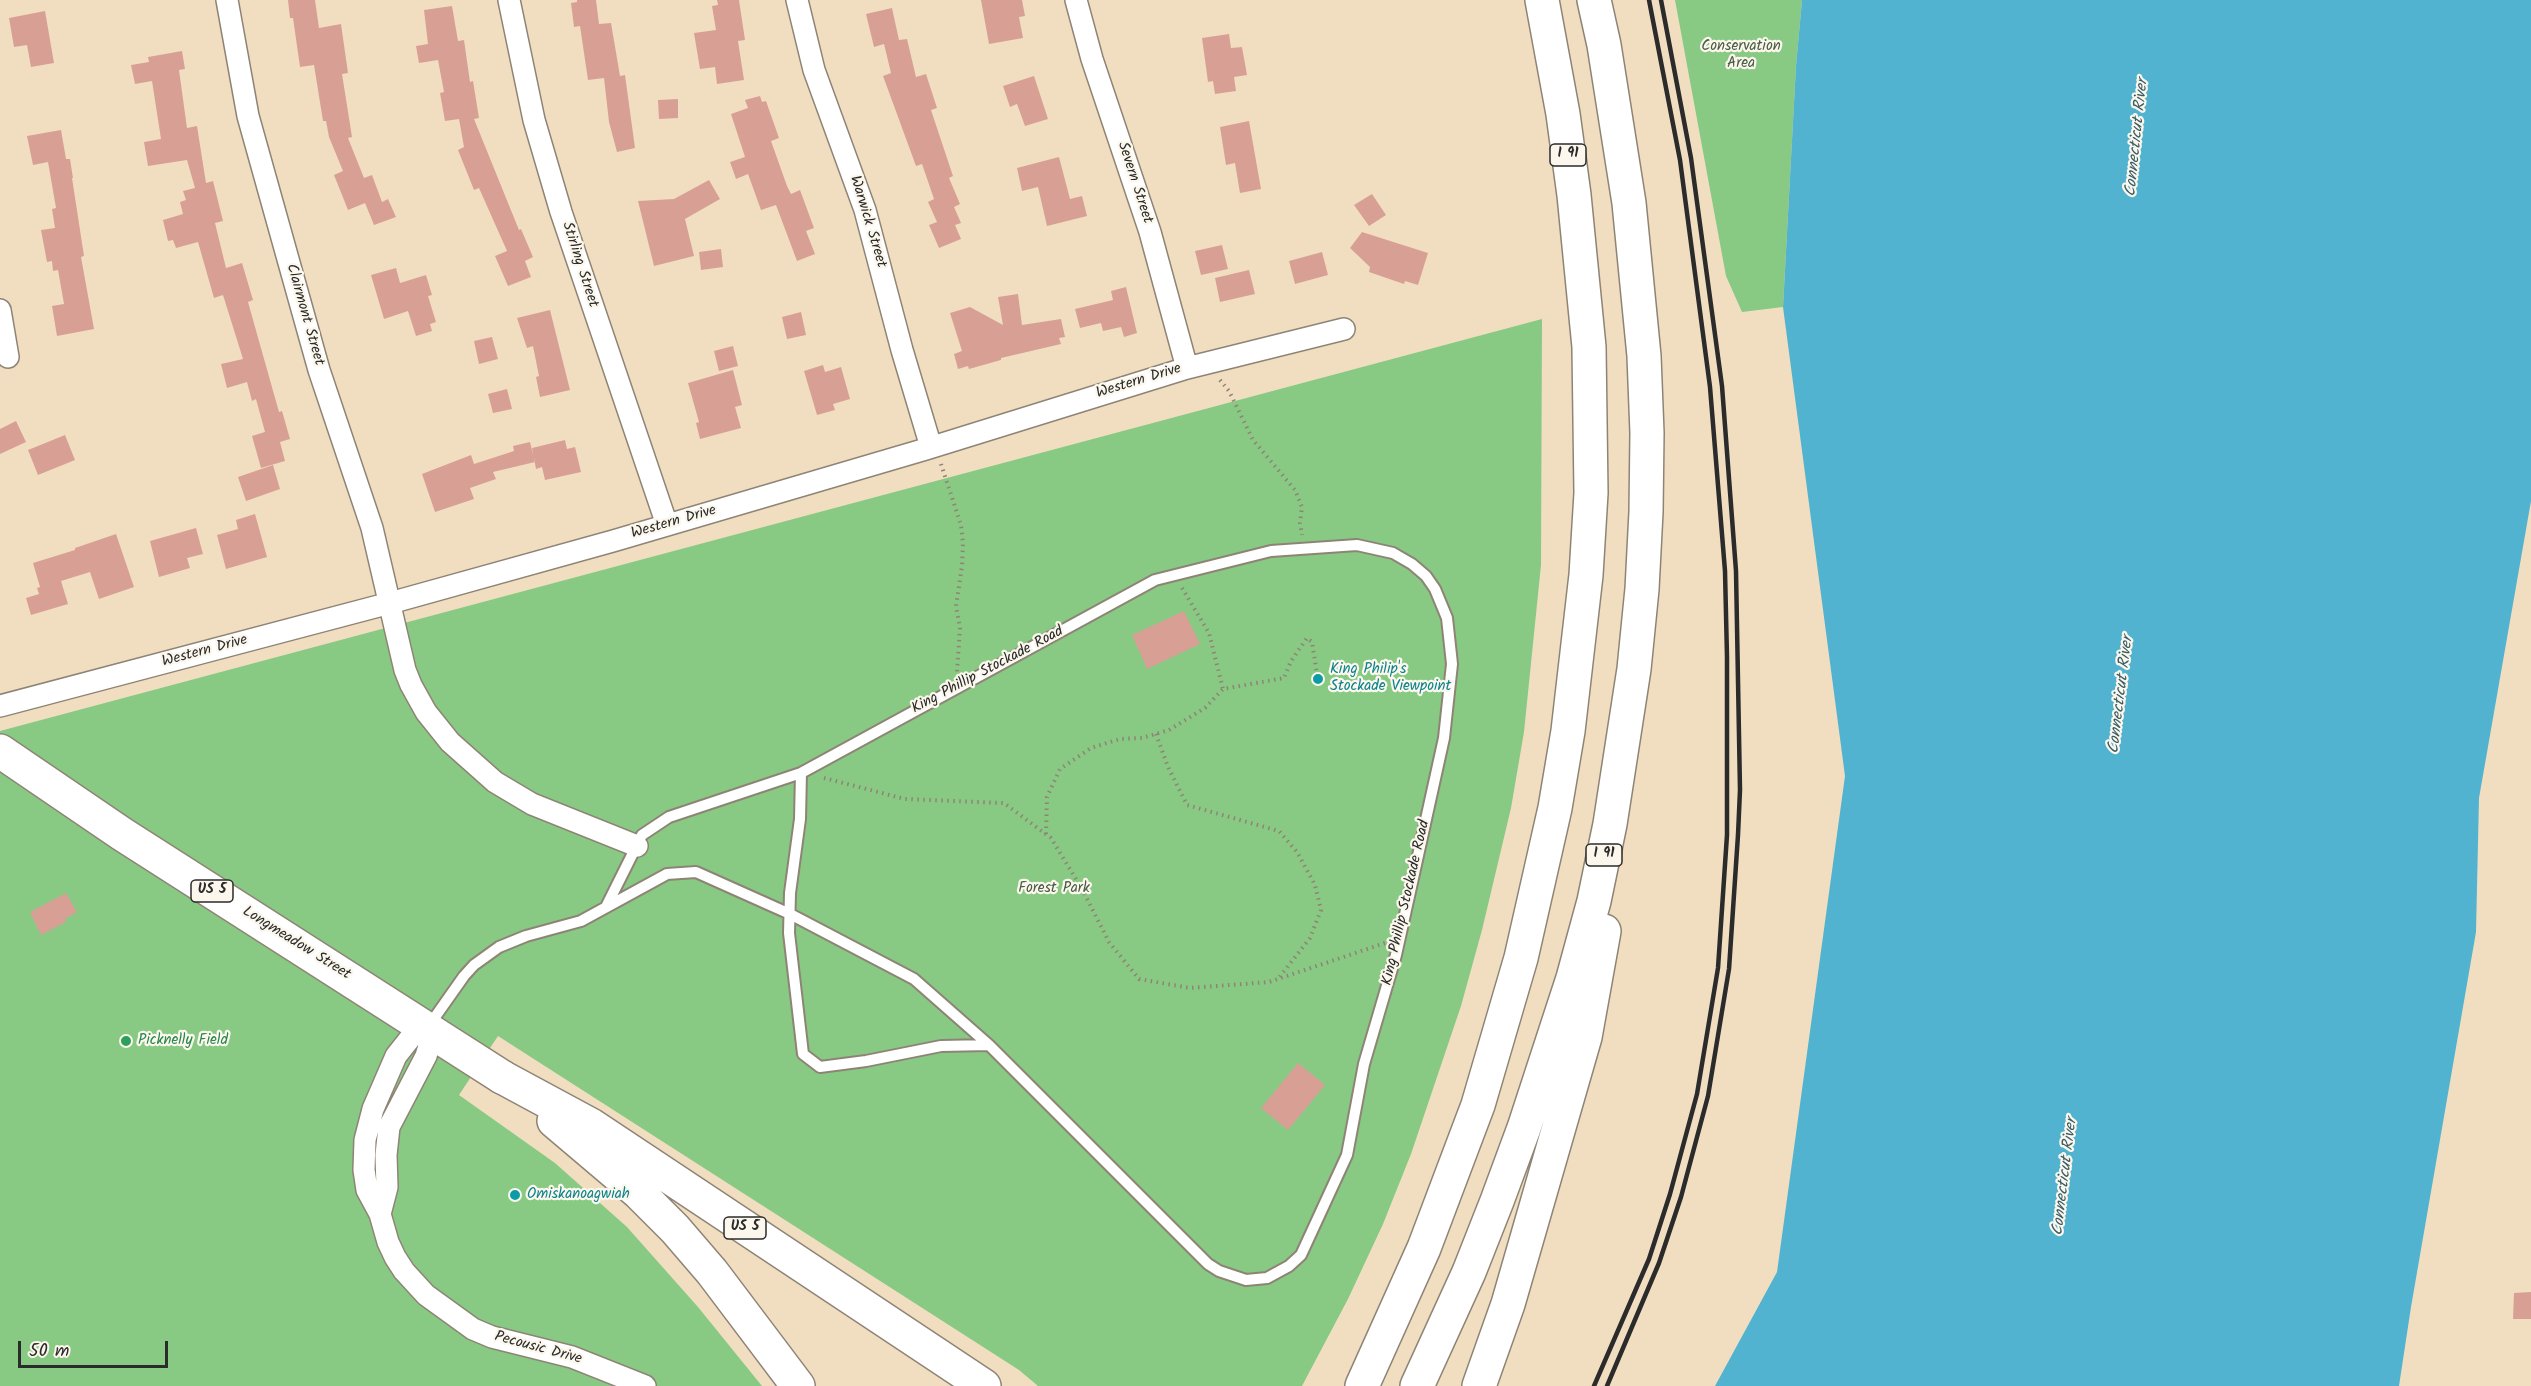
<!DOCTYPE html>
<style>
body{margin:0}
#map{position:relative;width:2531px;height:1386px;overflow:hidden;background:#f1dec0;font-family:Kalam,sans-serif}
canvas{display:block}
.scale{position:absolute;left:18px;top:1341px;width:150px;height:27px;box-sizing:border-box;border:3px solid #2b2b2b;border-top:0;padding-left:8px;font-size:18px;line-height:21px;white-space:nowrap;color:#2b2b2b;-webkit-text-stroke:4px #fbf7ec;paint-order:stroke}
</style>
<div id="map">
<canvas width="2531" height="1386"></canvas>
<div class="scale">50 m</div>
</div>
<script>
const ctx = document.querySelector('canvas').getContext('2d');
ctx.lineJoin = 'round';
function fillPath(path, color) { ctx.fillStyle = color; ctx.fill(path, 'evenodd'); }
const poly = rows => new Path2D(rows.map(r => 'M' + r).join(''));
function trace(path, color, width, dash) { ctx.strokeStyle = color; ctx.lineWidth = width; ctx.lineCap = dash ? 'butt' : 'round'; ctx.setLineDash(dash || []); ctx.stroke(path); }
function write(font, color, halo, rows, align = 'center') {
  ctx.font = font + ' Kalam,sans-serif'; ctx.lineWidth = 4.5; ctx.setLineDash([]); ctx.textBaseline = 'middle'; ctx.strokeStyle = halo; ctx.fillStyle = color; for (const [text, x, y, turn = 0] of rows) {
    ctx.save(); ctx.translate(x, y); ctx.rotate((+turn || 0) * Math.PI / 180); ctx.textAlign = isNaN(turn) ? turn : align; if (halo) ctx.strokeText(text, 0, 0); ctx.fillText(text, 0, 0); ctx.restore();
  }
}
fillPath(poly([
 [1675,0,1802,0,1796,66,1783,307,1742,312,1726,276],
 [1542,319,1541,565,1524,732,1511,808,1482,930,1461,1006,1411,1154,1383,1224,1348,1299,1302,1386,1038,1386,1019,1370,498,1036,459,1095,555,1163,627,1227,698,1307,762,1386,0,1386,0,731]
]), '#88ca83');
fillPath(poly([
 [1802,0,2531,0,2531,501,2479,798,2476,932,2411,1307,2399,1386,1715,1386,1777,1272,1845,776,1783,307,1796,66]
]), '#51b3d0');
fillPath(poly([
 [288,0,315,0,319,28,341,24,348,73,342,74,352,137,348,138,364,178,372,175,382,202,388,199,396,217,374,225,365,203,348,210,334,175,343,171,329,137,326,121,323,121,314,65,300,67,293,18,290,18],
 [577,0,596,0,599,24,611,23,620,76,625,75,635,148,617,152,609,122,604,78,588,80,580,26,574,27,571,3,577,2],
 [717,0,739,0,745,40,738,41,744,80,717,84,715,67,700,69,694,33,716,30,712,6,718,5],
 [981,0,1022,0,1025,16,1019,17,1023,38,989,44],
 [452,6,458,41,464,40,470,82,473,81,479,118,474,119,519,230,521,229,533,257,525,261,531,277,508,286,495,256,507,251,479,188,474,190,458,150,464,147,459,119,445,121,440,93,444,92,438,60,419,63,416,46,428,44,424,10],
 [892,8,899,40,907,39,916,77,926,74,937,108,931,110,953,176,949,178,960,204,954,207,961,223,955,225,961,239,939,248,929,225,937,222,928,202,934,199,922,164,916,166,883,76,891,73,884,44,874,47,866,14],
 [45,11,54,63,31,67,27,45,14,47,9,18],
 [1229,34,1231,48,1242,47,1247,75,1234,77,1236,91,1215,94,1213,81,1208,82,1202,38],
 [182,51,185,69,179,70,187,128,197,126,206,183,213,181,223,221,215,223,226,268,242,263,253,300,248,302,279,412,282,411,290,439,280,442,285,461,261,468,252,436,265,432,256,399,252,401,247,382,227,388,221,364,243,359,223,295,214,298,198,242,176,248,173,240,168,241,163,220,183,214,180,202,186,200,183,191,195,188,187,160,148,166,144,142,161,139,152,81,135,84,131,65,149,62,148,57],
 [1034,76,1048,119,1025,126,1017,104,1010,107,1003,86],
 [760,96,762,102,766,101,779,138,771,141,787,186,791,194,800,190,814,228,806,231,815,254,797,261,776,205,761,210,748,174,736,179,730,162,745,157,731,114,748,108,745,100],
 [678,99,678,118,659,119,658,100],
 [1249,121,1261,189,1240,193,1235,163,1226,165,1220,127],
 [61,130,66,159,70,159,73,178,72,178,84,256,81,257,94,329,57,336,52,306,64,304,58,270,53,271,52,261,47,262,41,230,55,228,52,209,56,208,48,162,33,165,27,136],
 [1059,157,1070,199,1082,196,1087,216,1047,226,1038,187,1022,191,1017,168],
 [709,180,720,199,685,219,694,256,654,266,638,201,674,199],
 [1372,194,1386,215,1369,226,1354,205],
 [1362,232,1428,253,1418,285,1405,281,1404,284,1369,272,1370,267,1350,248],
 [1222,245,1228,269,1201,275,1195,251],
 [721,249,723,267,701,270,699,252],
 [1322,252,1328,275,1295,284,1289,261],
 [396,268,400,283,426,275,432,295,428,296,436,322,430,324,432,331,416,336,408,311,384,319,371,275],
 [1249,270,1255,294,1220,302,1215,278],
 [1126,287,1137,333,1124,337,1121,327,1103,331,1101,323,1080,328,1075,309,1113,300,1111,291],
 [1018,294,1022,325,1061,319,1065,337,1059,338,1061,344,1001,358,1001,360,969,369,968,366,958,369,954,354,962,351,950,313,970,307,1003,325,998,297],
 [550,310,570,390,540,397,536,377,539,376,533,346,527,348,517,318],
 [801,312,806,335,787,339,782,317],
 [492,337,498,359,479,364,474,341],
 [733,346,738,366,719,371,714,351],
 [823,365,825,372,841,367,850,399,833,404,835,410,817,415,804,371],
 [733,370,742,405,735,407,741,428,700,439,696,423,699,422,688,383],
 [507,389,512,409,493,413,488,394],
 [16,421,26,442,0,454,0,429],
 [65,435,75,460,38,475,28,450],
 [565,440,567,449,575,447,581,472,545,480,542,467,536,469,532,448],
 [530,442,535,462,493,472,496,479,470,488,474,499,435,512,422,474,471,455,474,464,514,451,513,446],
 [273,465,280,489,246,501,238,477],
 [255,514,267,557,226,569,217,535,238,529,236,520],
 [196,528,203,554,187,558,190,568,159,577,150,541],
 [116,534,134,587,99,599,90,572,61,581,68,604,31,615,26,598,39,594,37,588,40,587,33,563,75,550,75,548],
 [1184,611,1200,644,1147,669,1132,635],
 [66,893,77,912,65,919,66,922,41,935,30,912],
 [1298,1063,1325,1085,1288,1130,1261,1108],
 [2531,1292,2531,1319,2513,1319,2514,1293]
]), '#d8a094');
const service = poly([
 [801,773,800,819,790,893,789,933,803,1054,820,1067,866,1061,941,1046,989,1045],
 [428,1027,464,976,474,965,499,947,526,936,581,921,667,874,696,872,790,914,914,979,989,1045,1208,1264,1219,1271,1246,1280,1267,1278,1289,1266,1301,1255,1347,1155,1364,1064,1396,955,1444,738,1452,664,1447,618,1435,589,1426,576,1412,564,1393,553,1357,545,1271,551,1155,580,801,773,669,817,642,835,606,907]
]);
const minor = poly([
 [227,0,248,116,319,370,372,528,405,670,411,685,426,712,450,742,495,782,532,804,637,846],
 [509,0,534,120,561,212,667,525],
 [797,0,814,70,865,210,902,350,931,447],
 [1076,0,1092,59,1150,232,1187,368],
 [0,310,8,357],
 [0,706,390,603,613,541,926,449,1187,368,1344,329],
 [380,1214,387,1187,386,1155,389,1127,426,1056,429,1046,427,1028,411,1037,396,1056,373,1109,365,1140,364,1170,367,1190,380,1214,388,1242,395,1257,404,1271,426,1295,473,1329,492,1337,572,1357,645,1386]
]);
const primary = poly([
 [0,751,122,834,502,1077]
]);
const motorway = poly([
 [502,1077,591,1125,984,1386],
 [554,1121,639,1193,675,1229,712,1272,798,1386],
 [1362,1386,1424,1248,1478,1105,1521,958,1555,808,1568,731,1586,575,1591,493,1589,347,1574,195,1563,114,1542,0],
 [1417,1386,1469,1272,1497,1201,1524,1128,1573,978,1594,901,1610,824,1634,669,1642,589,1646,512,1647,433,1644,356,1629,203,1604,45,1594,0],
 [1479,1386,1508,1304,1585,1037,1604,931]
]);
trace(service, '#8e8476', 14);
trace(minor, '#8e8476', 24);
trace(primary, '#8e8476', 36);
trace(motorway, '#8e8476', 36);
trace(poly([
 [1220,380,1229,391,1253,440,1295,490,1302,507,1300,523,1302,535],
 [941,464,961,525,963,543,962,566,956,606,960,628,957,672],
 [1182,588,1209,633,1223,689,1284,678,1291,661,1307,638,1312,642,1317,674],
 [1156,734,1168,767,1187,805,1279,831,1297,852,1315,885,1321,910,1310,938,1278,979],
 [824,778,905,799,1004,803,1051,838,1082,889,1109,942,1139,979,1190,988,1269,982,1385,943],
 [1046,834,1047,797,1060,769,1091,748,1120,739,1142,738,1169,730,1205,708,1223,689]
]), '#8e8476', 4, [1.5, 4.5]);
trace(service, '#fff', 10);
trace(minor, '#fff', 21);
trace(primary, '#fff', 33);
trace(motorway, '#fff', 33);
trace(poly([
 [1594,1386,1649,1259,1670,1194,1697,1094,1718,968,1727,835,1727,657,1725,571,1710,387,1680,160,1649,0],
 [1607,1386,1659,1263,1681,1197,1708,1096,1729,969,1738,835,1740,790,1736,571,1722,386,1691,158,1661,0]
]), '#2b2b2b', 4.5);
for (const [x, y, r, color] of [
 [1318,679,6,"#0f9aa8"],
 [126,1041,6,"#2e9e5b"],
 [515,1195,6,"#0f9aa8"]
]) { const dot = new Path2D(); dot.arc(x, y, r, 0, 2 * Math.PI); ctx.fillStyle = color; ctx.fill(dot); trace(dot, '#fbf7ec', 2); }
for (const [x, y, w] of [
 [1568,155,36],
 [1604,855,36],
 [212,891,42],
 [745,1228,42]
]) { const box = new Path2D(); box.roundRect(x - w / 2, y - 11, w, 22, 4.5); ctx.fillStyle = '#fbf7ec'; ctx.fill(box); trace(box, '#2b2b2b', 1.5); }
write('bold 14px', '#2b2b2b', null, [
 ["I 91",1568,155],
 ["I 91",1604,855],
 ["US 5",212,891],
 ["US 5",745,1228]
]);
write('15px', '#475b45', '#fbf7ec', [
 ["Conservation",1741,47],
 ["Area",1741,64],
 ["Forest Park",1054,889]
]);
write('15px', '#2b2b2b', '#fbf7ec', [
 ["Severn Street",1134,183,72],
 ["Warwick Street",867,222,73],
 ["Stirling Street",579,265,72],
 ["Clairmont Street",304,315,74],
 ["Western Drive",1139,382,-17],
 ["Western Drive",674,523,-16],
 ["Western Drive",205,652,-15],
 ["King Phillip Stockade Road",988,671,-28],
 ["King Phillip Stockade Road",1407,903,-77],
 ["Longmeadow Street",296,944,32],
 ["Pecousic Drive",538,1349,15]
]);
write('15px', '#0d838f', '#fbf7ec', [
 ["King Philip's",1330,670],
 ["Stockade Viewpoint",1330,687],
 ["Omiskanoagwiah",527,1195]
], 'left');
write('15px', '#27864d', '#fbf7ec', [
 ["Picknelly Field",138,1041]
], 'left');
write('italic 16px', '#385b65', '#fbf7ec', [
 ["Connecticut River",2138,138,-84],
 ["Connecticut River",2122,695,-83],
 ["Connecticut River",2066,1177,-83]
]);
</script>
